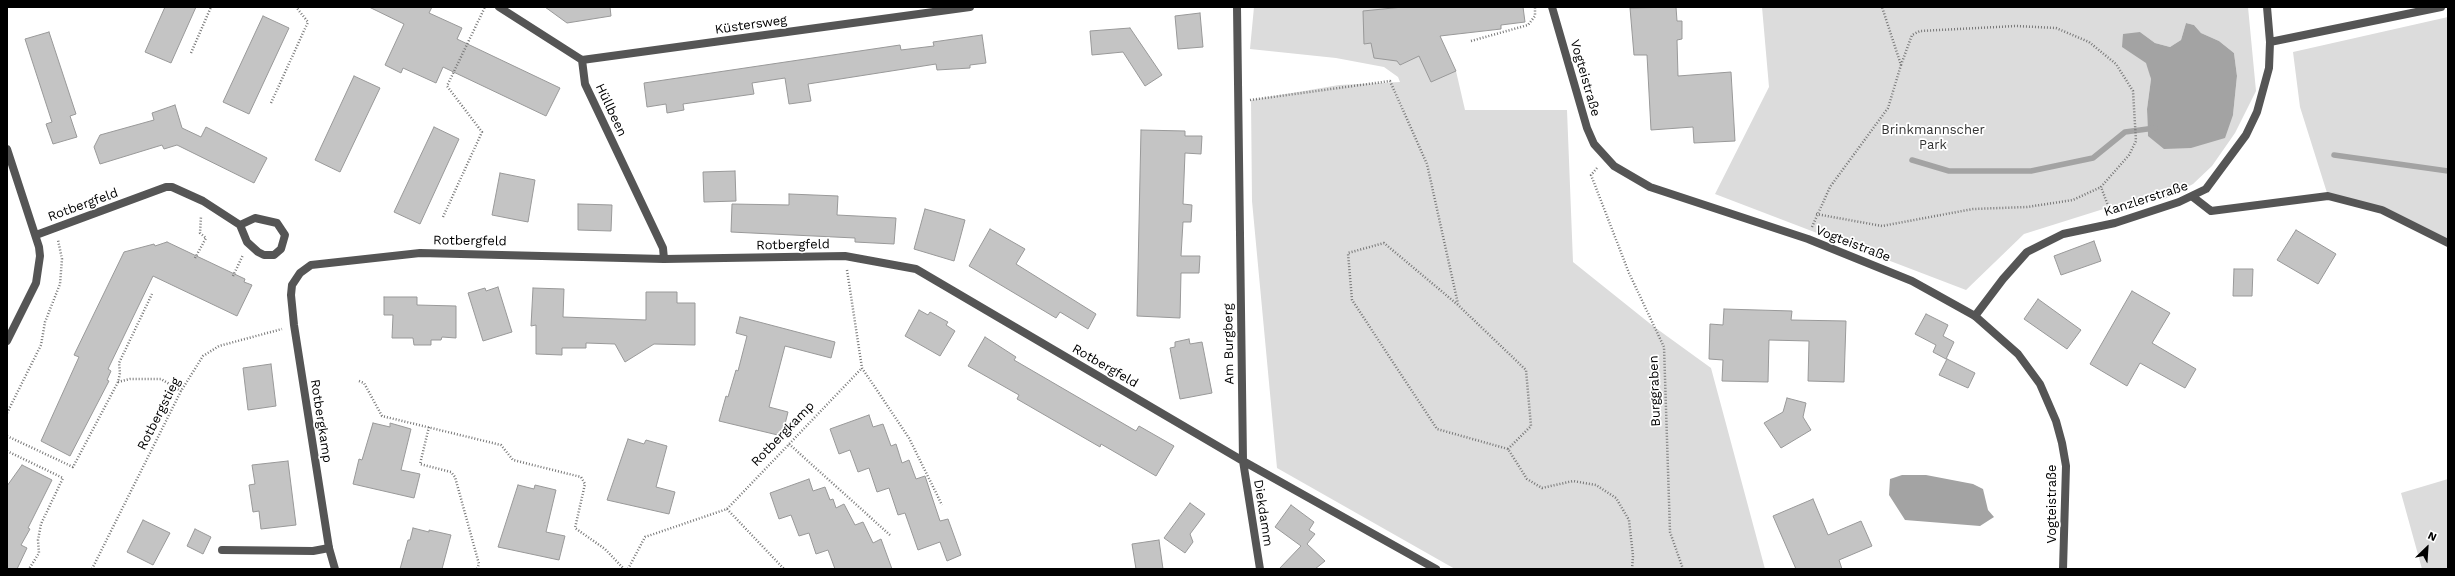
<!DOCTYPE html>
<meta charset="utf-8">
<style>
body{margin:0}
#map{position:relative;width:2455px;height:576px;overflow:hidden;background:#fff;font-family:"Work Sans",sans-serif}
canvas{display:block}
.frame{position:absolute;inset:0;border:8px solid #000;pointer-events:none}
.north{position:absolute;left:2407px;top:528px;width:40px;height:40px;-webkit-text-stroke:3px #fff;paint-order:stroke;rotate:25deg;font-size:11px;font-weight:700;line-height:16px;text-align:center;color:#000}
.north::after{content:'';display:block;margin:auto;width:14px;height:18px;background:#000;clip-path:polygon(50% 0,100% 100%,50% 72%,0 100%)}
</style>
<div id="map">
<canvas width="2455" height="576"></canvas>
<div class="frame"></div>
<div class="north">N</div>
</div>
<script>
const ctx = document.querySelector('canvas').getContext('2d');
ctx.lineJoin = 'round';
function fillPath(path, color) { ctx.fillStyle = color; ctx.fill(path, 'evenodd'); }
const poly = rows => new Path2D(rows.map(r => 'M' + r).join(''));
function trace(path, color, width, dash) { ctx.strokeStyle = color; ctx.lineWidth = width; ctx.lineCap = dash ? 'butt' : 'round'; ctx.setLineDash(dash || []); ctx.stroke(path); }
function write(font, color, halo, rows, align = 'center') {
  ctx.font = font + ' "Work Sans",sans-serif'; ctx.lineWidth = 3.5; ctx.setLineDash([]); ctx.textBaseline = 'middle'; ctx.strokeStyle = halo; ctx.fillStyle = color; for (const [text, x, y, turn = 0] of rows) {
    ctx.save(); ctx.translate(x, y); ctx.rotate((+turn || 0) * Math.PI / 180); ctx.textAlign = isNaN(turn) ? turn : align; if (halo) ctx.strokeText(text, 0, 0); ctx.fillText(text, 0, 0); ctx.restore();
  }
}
fillPath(poly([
 [1254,7,1419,7,1456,71,1465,110,1567,110,1573,262,1653,326,1711,368,1765,569,1455,569,1277,468,1252,201,1251,100,1339,85,1400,82,1398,77,1384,67,1336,58,1250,49],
 [1762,7,2248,7,2256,91,2235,133,2212,166,2193,184,2165,199,2113,206,2024,234,1966,290,1715,194,1769,87],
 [2186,23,2194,25,2201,33,2219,41,2234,53,2237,76,2233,115,2148,136,2147,109,2151,79,2140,32,2155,43,2170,47,2181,40],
 [2448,17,2448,243,2382,210,2328,196,2300,107,2293,52],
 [2448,479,2448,569,2422,569,2401,493]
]), '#dcdcdc');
fillPath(poly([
 [2186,23,2194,25,2201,33,2219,41,2234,53,2237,76,2233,115,2225,138,2191,148,2164,149,2148,136,2147,109,2151,79,2146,63,2122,47,2123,34,2140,32,2155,43,2170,47,2181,40],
 [1902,475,1926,475,1973,484,1983,489,1988,510,1994,517,1980,526,1905,520,1889,495,1890,479]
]), '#a3a3a3');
trace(poly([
 [2334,155,2448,171],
 [1912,160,1949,171,2031,171,2093,158,2125,132,2155,128]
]), '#a3a3a3', 5.5);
const building = poly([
 [165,7,196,7,171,63,145,52,165,7],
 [369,7,432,7,429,13,462,28,457,39,560,88,546,116,443,67,436,83,403,68,401,73,385,65,404,24,369,7],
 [545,7,610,7,611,16,567,23,545,7],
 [1403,7,1523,7,1525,22,1501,25,1501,29,1440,36,1456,71,1431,82,1419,56,1400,65,1397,61,1374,58,1371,43,1364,44,1363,11,1403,7],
 [1676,7,1677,21,1682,21,1682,39,1677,40,1678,76,1731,72,1735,141,1694,143,1693,127,1651,130,1647,55,1634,55,1630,8,1676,7],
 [1200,13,1203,47,1178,49,1175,16,1200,13],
 [263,16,289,28,249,114,223,102,263,16],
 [1130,28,1162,75,1145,86,1123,52,1092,55,1090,31,1130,28],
 [49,32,76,114,70,116,77,137,53,144,46,124,52,122,25,39,49,32],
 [982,35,986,63,970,65,970,68,937,70,936,64,808,84,811,101,789,104,785,78,752,83,754,94,683,104,684,110,667,113,666,104,647,107,644,83,900,45,901,50,934,46,933,42,982,35],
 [354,76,380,88,340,172,315,160,354,76],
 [175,105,182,128,201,137,206,127,267,158,254,183,177,145,164,149,162,145,100,164,94,147,100,135,154,120,152,113,175,105],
 [434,127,459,139,420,224,394,212,434,127],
 [1141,130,1185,131,1185,136,1202,136,1201,154,1185,153,1183,204,1192,205,1191,222,1183,222,1181,256,1200,256,1199,273,1181,273,1180,318,1137,316,1141,130],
 [735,171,736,201,704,202,703,172,735,171],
 [500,173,535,180,528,222,492,215,500,173],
 [789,194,838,196,837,215,896,218,894,244,855,242,855,238,731,232,732,204,789,205,789,194],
 [578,204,612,205,611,231,578,230,578,204],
 [925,209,965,220,954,261,914,249,925,209],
 [990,229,1025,249,1016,264,1096,314,1088,329,1060,312,1056,318,969,266,990,229],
 [2296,230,2336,254,2318,284,2277,260,2296,230],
 [2094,241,2101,261,2061,275,2054,256,2094,241],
 [167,242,245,279,244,282,252,285,237,316,153,276,108,369,111,371,107,380,109,381,70,456,41,441,79,357,74,355,124,252,154,244,155,246,167,242],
 [2234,269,2253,269,2252,296,2233,296,2234,269],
 [498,287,512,332,483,341,468,293,485,288,486,291,498,287],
 [533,288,564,289,563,317,646,320,646,292,677,292,677,303,695,303,695,345,654,344,625,362,615,344,586,343,586,348,562,348,562,355,536,354,536,325,531,326,533,288],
 [2132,291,2170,313,2152,343,2196,369,2185,388,2140,363,2127,386,2090,364,2132,291],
 [384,297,417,297,417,305,456,306,456,338,442,337,441,340,431,340,431,345,414,345,413,338,392,338,393,315,384,315,384,297],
 [2038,299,2081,330,2067,349,2024,319,2038,299],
 [1724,309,1792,311,1791,320,1846,321,1844,382,1808,381,1809,341,1769,340,1768,382,1722,381,1723,360,1709,359,1710,324,1723,325,1724,309],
 [919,310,928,315,930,312,948,322,946,325,955,331,940,356,905,336,919,310],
 [1926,314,1948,325,1943,336,1954,342,1946,359,1933,352,1936,345,1915,334,1926,314],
 [740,317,835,342,831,358,785,346,769,407,788,412,782,436,719,421,726,396,728,397,736,370,738,371,747,336,736,333,740,317],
 [985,337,1016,357,1014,360,1136,431,1139,426,1174,446,1156,476,1101,444,1100,447,1017,399,1019,395,968,366,985,337],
 [1189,339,1190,344,1202,342,1212,393,1180,399,1170,348,1175,347,1175,342,1189,339],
 [1947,359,1975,373,1968,388,1939,375,1947,359],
 [271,364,276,406,248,410,243,368,271,364],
 [1787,398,1806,403,1803,417,1811,430,1781,448,1764,423,1783,412,1787,398],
 [869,415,873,427,883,424,891,446,896,444,902,463,909,460,916,479,925,476,940,521,948,519,961,555,947,561,940,542,918,550,905,513,898,515,889,488,877,492,869,468,858,472,850,450,839,454,830,429,869,415],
 [373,423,390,427,390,423,411,429,401,470,420,474,414,498,353,484,359,459,362,460,373,423],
 [628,439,644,444,646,440,667,446,656,487,675,492,669,514,607,500,628,439],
 [288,461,296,525,261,529,259,511,253,512,249,485,255,484,252,465,288,461],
 [22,465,52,480,28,528,30,529,21,545,27,548,17,569,7,569,7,486,22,465],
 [809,479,813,491,825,487,830,500,833,499,836,508,844,504,855,525,863,522,873,543,881,539,892,569,835,569,828,550,816,554,809,533,799,536,791,515,779,519,770,493,809,479],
 [518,485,534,489,535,485,556,490,546,532,565,536,559,560,498,547,518,485],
 [1813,499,1828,535,1861,521,1872,546,1839,560,1842,569,1796,569,1773,516,1813,499],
 [1190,503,1205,514,1190,534,1193,542,1185,553,1164,538,1190,503],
 [1291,505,1314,522,1309,530,1315,534,1307,544,1325,561,1315,569,1279,569,1301,546,1275,527,1291,505],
 [143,520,170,533,153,565,127,552,143,520],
 [413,528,429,532,429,530,451,535,442,569,400,569,408,540,410,540,413,528],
 [195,529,211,537,203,554,187,546,195,529],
 [1159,540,1163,569,1136,569,1132,544,1159,540]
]);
fillPath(building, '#c4c4c4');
trace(building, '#999', 1);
trace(poly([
 [1471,41,1528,25,1535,16,1535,7],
 [191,53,211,7],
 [1901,65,1912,35,1920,31,2016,26,2056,28,2089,42,2116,64,2133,91,2136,141,2129,155,2101,187,2110,211],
 [1250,100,1390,81,1427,164,1458,304],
 [271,103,308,22,296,7],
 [1597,168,1591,175,1629,273,1664,347,1670,532,1683,569],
 [1816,214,1882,226,1973,209,2027,207,2073,200,2101,187],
 [443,217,482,132,447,86,485,7],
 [1812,227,1830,187,1888,108,1901,65,1882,7],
 [195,258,206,238,200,233,201,216],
 [847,270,862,368,909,438,942,505],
 [233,276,243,255],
 [359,381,364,383,382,416,501,445,513,460,581,477,585,484,575,528,605,549,624,569],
 [118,382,130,379,161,379,181,391],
 [7,413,41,345,45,322,60,284,62,259,58,240],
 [429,427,420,464,451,472,455,477,479,564,477,569],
 [7,436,73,467,118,382,120,373,119,363,152,294],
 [789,444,890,535],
 [1508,449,1531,426,1526,370,1458,305,1384,243,1348,253,1352,300,1437,429,1508,449,1527,479,1542,488,1573,481,1596,485,1616,498,1629,520,1633,556,1632,569],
 [7,451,63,478,41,524,38,540,39,553,29,569],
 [727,509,784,569],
 [92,569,181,391,203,356,219,346,282,329],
 [628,569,645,537,727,509,862,368]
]), '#777', 2.5, [1, 2]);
trace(poly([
 [2193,197,2211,211,2328,196,2382,210,2448,243],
 [222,550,313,551,329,548]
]), '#555', 8);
trace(poly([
 [499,7,582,60,585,84,663,248,664,259],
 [1237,7,1243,461,1260,569],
 [2270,42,2441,7],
 [582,60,970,7],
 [7,149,39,247,40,256,36,283,7,341],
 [36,235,166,187,172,187,203,201,240,225,247,242,258,252,264,255,274,255,281,249,285,235,277,223,255,218,240,225],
 [1975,316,2003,279,2027,252,2063,234,2115,223,2179,202,2206,189,2246,135,2257,112,2269,68,2270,42,2267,7],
 [335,569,329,548,294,325,291,295,292,285,300,273,311,265,420,253,664,259,845,256,916,269,1243,461,1436,569]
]), '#555', 8);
trace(poly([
 [1552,7,1587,128,1594,144,1614,166,1650,187,1808,239,1912,281,1975,316,2018,354,2040,384,2056,421,2062,443,2066,466,2063,569]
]), '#555', 8);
write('13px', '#000', '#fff', [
 ["Küstersweg",751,25,-8],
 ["Vogteistraße",1585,78,74],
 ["Hüllbeen",611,110,65],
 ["Kanzlerstraße",2146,199,-18],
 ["Rotbergfeld",83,205,-20],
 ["Rotbergfeld",470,241,1],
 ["Vogteistraße",1853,244,21],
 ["Rotbergfeld",793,245,-1],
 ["Am Burgberg",1229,344,-91],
 ["Rotbergfeld",1105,366,30],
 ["Burggraben",1655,391,-92],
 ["Rotbergstieg",159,414,-63],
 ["Rotbergkamp",321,421,81],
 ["Rotbergkamp",783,434,-46],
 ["Vogteistraße",2052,504,-90],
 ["Diekdamm",1263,513,81]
]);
write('13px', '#333', '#fff', [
 ["Brinkmannscher",1933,130],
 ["Park",1933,145]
]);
</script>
